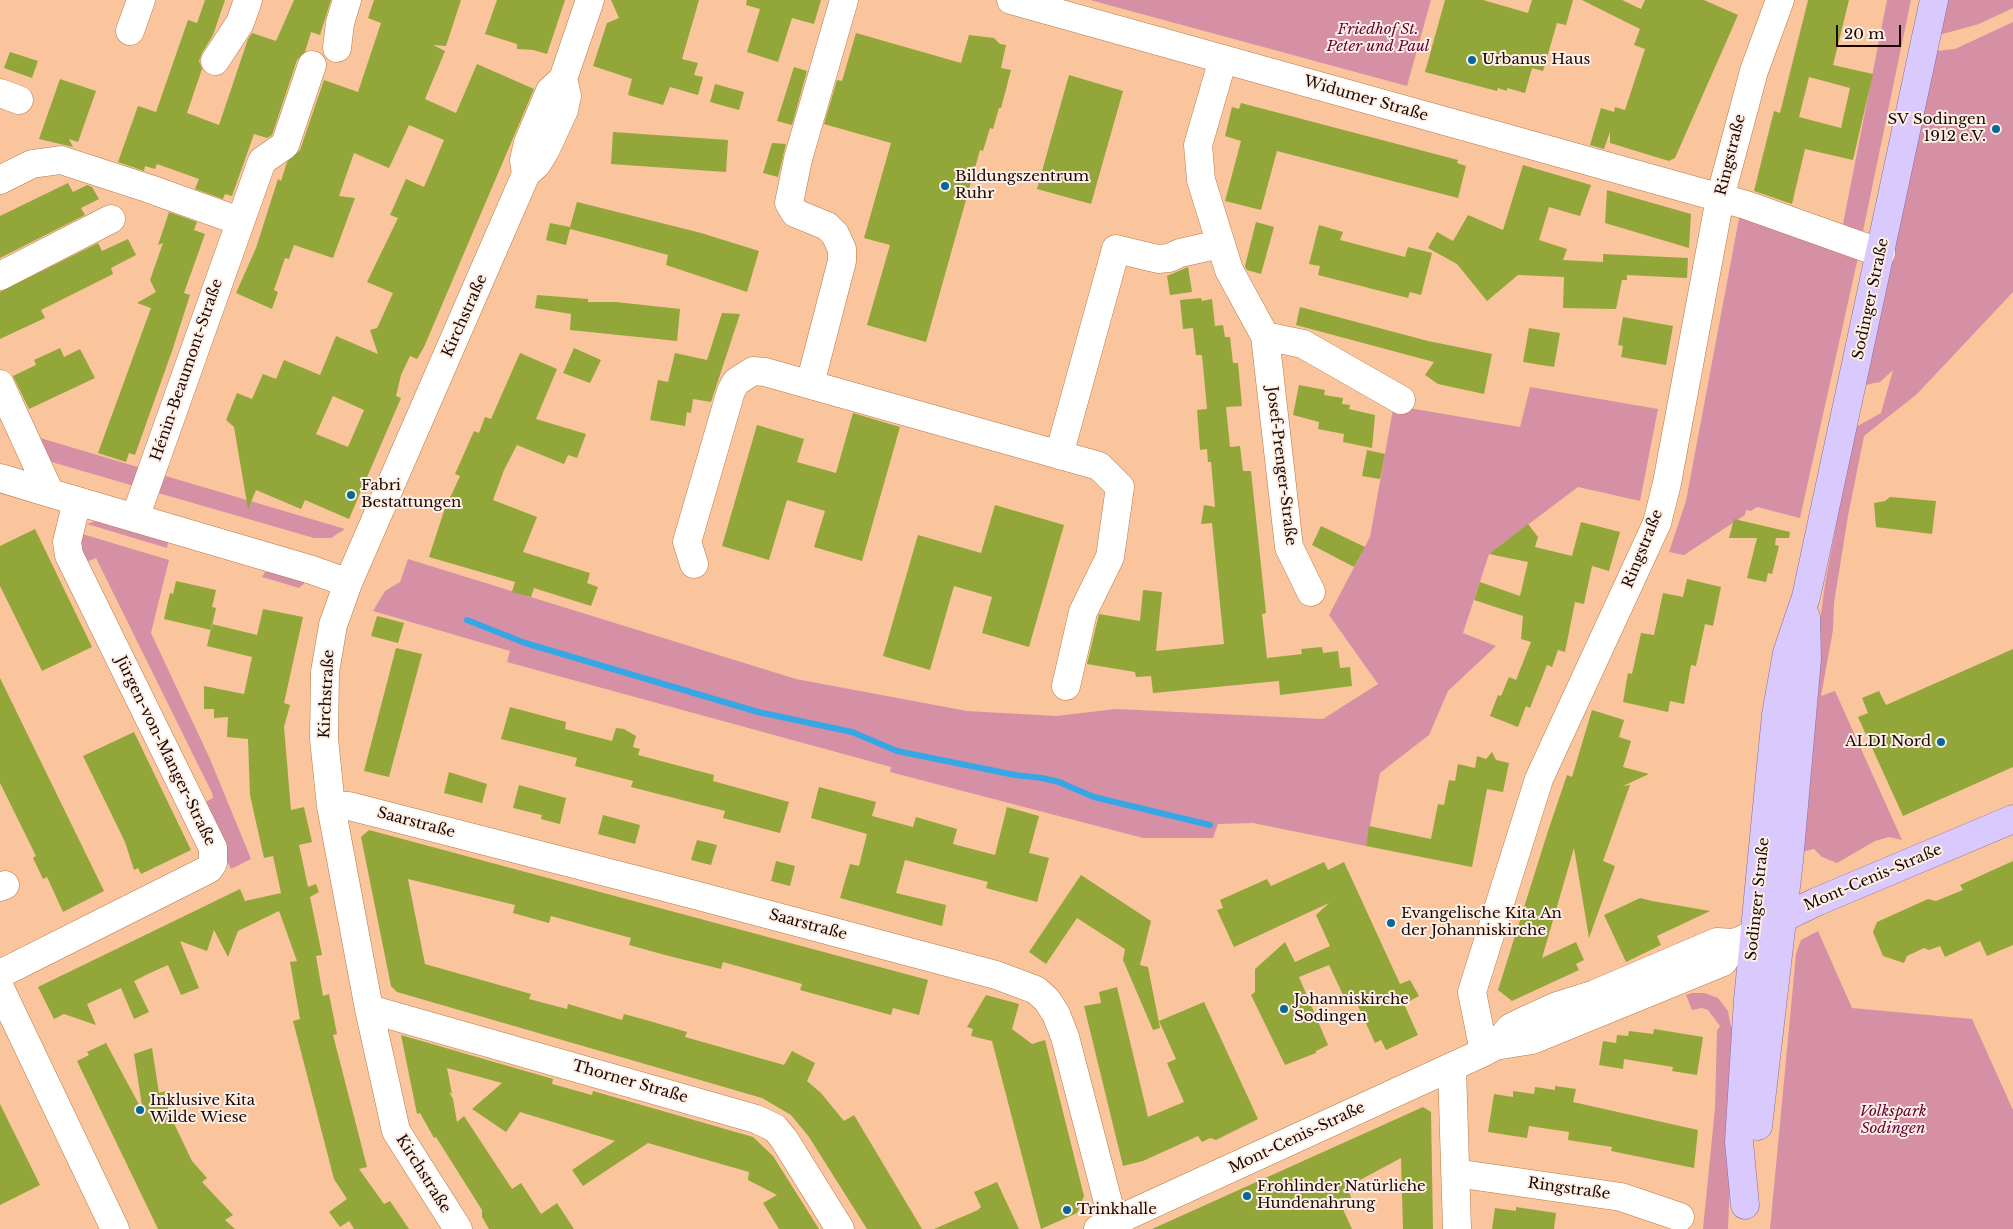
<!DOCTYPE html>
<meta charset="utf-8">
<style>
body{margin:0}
#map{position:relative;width:2013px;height:1229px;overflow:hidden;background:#fac59c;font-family:"Libre Baskerville",serif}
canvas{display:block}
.scale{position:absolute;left:1836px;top:25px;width:65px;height:22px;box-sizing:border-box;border:2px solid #1b0600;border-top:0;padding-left:6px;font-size:15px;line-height:18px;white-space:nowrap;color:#1b0600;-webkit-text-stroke:4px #fdefe5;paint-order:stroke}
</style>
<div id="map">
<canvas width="2013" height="1229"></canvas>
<div class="scale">20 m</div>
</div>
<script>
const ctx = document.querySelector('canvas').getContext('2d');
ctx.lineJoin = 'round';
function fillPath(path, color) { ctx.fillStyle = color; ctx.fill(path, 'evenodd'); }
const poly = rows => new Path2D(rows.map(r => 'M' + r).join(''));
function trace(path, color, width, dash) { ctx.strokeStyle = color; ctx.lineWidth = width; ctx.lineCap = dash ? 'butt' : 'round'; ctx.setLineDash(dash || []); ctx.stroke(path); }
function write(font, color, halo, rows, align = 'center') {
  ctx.font = font + ' "Libre Baskerville",serif'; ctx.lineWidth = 4; ctx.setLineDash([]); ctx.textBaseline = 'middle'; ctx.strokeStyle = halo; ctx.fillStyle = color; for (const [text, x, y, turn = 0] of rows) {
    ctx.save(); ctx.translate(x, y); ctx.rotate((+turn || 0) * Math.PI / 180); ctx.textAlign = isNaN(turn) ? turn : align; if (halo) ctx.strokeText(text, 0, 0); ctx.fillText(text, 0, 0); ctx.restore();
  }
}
fillPath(poly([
 [1090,0,1431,0,1407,86],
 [1887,0,1911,0,1862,236,1842,229],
 [1947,0,2013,0,2013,8,1979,24,1939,35],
 [2013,22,2013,292,1917,394,1864,436,1848,516,1834,603,1833,630,1821,696,1835,691,1902,840,1889,837,1875,841,1837,863,1822,857,1814,849,1801,852,1813,674,1825,584,1841,499,1856,427,1881,413,1893,370,1880,382,1865,385,1936,51,1955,49],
 [1740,213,1859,253,1800,518,1757,507,1751,511,1746,510,1745,515,1684,555,1669,552,1686,501],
 [1530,387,1658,409,1640,501,1578,487,1489,554,1463,633,1496,646,1448,691,1429,735,1380,773,1366,846,1253,823,1218,824,1213,838,1143,838,890,772,891,767,507,662,510,651,373,611,385,591,400,582,408,559,796,679,967,711,1056,716,1116,709,1323,719,1378,684,1329,615,1370,537,1393,409,1403,407,1520,427],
 [37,437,141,468,134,486,48,461],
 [159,474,345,529,331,538,314,538,155,492],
 [96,521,169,539,167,548,87,524],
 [79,533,169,560,151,633,210,759,251,859,231,869,199,805,213,798,212,793,96,558,81,564],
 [267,569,307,581,299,588,262,577],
 [1818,931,1852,1008,1972,1019,2013,1110,2013,1229,1770,1229,1796,954,1801,940],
 [1692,993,1704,993,1718,998,1728,1011,1731,1027,1737,1027,1728,1229,1703,1229,1715,1108,1717,1031,1720,1026,1708,1010,1702,1008,1692,1010,1686,995]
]), '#d690a6');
trace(poly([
 [467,620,525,643,758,712,852,732,897,751,1015,775,1042,778,1059,782,1094,797,1210,825]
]), '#36a6e5', 6);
fillPath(poly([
 [205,0,225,0,213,35,202,53,199,61,202,69,187,113,219,125,248,39,252,33,276,41,294,0,331,0,320,35,311,32,305,52,297,60,272,135,267,138,254,134,232,196,225,194,223,199,195,189,199,179,157,164,155,169,145,166,144,171,118,162,138,106,156,112,188,20,197,23],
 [374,0,461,0,446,46,433,45,445,51,425,99,456,113,477,64,534,89,424,347,417,359,410,356,401,375,396,396,401,398,349,519,305,500,301,509,256,490,248,509,234,427,226,420,237,393,252,399,263,374,276,379,284,360,320,375,336,336,378,354,370,330,377,328,379,324,393,293,367,282,398,218,390,215,406,179,424,187,444,140,409,125,389,168,354,153,339,196,355,198,333,258,294,245,289,259,285,258,274,290,278,292,272,309,236,293,256,248,278,179,281,181,287,162,300,150,324,80,358,92,381,23,368,18],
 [333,396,364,410,348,447,316,434],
 [497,0,565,0,547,54,533,50,517,49,517,44,485,34],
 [611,0,699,0,682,59,698,63,694,75,703,77,698,95,670,87,663,105,628,95,632,79,593,66,607,23,619,18],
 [747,0,821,0,814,24,792,18,778,62,747,52,760,9,746,5],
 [1445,0,1483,0,1528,13,1532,0,1573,0,1566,25,1557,23,1543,71,1532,68,1525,93,1507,88,1507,91,1498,88,1497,91,1425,72],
 [1582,0,1622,0,1641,9,1645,0,1704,0,1738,15,1675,158,1669,161,1610,143,1610,132,1604,149,1590,145,1601,108,1614,112,1615,107,1625,110,1645,49,1634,45,1640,29],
 [1808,0,1849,0,1833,65,1873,74,1853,160,1805,149,1792,204,1754,191,1774,111,1780,113],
 [1809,77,1850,88,1841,128,1799,117],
 [856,33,961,63,969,35,994,38,1000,44,1006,45,1001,68,1011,70,1001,108,999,108,993,129,990,128,983,151,980,150,926,342,867,325,890,245,864,238,891,143,824,124,837,80,842,81],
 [10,52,38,61,32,78,4,68],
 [794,67,807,71,792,125,777,121],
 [1069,75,1123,91,1091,204,1037,189],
 [60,79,96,91,78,142,69,139,73,147,39,139],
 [715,84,744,92,739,110,710,102],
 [1241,103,1458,160,1457,163,1466,166,1458,198,1277,151,1261,210,1225,201,1241,141,1225,136,1232,107,1239,109],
 [613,132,728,140,726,172,611,164],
 [772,143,786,144,778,177,763,173],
 [1523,165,1591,185,1580,216,1549,207,1539,240,1567,249,1563,260,1603,262,1603,254,1688,258,1687,278,1627,275,1627,280,1622,280,1616,309,1563,308,1564,277,1518,275,1487,301,1457,264,1428,248,1437,232,1453,241,1468,215,1503,230],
 [68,183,73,192,87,185,92,187,99,199,81,208,85,215,0,258,0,216],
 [1607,190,1691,214,1689,248,1605,223],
 [577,202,701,233,759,251,747,292,666,265,668,255,605,238,570,229,566,245,546,240,550,223,570,227],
 [169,212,197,222,194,230,205,234,184,293,190,295,172,351,135,455,129,453,126,462,98,453,151,308,137,303,156,292,150,280,163,243,158,245],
 [1256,222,1274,227,1261,274,1247,270,1245,266],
 [1319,225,1343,232,1340,240,1405,257,1408,247,1432,253,1421,295,1410,292,1408,298,1318,275,1320,266,1309,264],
 [128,239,136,255,111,268,113,274,41,310,45,318,0,339,0,292,98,243,102,251],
 [1188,267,1192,292,1170,295,1167,276],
 [537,295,588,299,588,302,616,302,680,309,677,341,570,330,571,314,535,308],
 [1201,298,1202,301,1212,299,1215,326,1223,325,1225,337,1230,337,1233,363,1238,363,1242,406,1226,407,1230,447,1240,446,1243,471,1251,471,1266,613,1262,614,1267,658,1302,654,1301,649,1322,647,1323,653,1338,651,1340,668,1350,667,1352,686,1280,695,1279,681,1153,693,1151,676,1136,677,1135,672,1087,664,1099,614,1140,621,1143,590,1162,592,1156,651,1224,644,1212,523,1201,524,1204,505,1215,507,1211,462,1208,462,1207,449,1200,450,1197,410,1207,409,1202,355,1196,355,1193,328,1183,329,1180,300],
 [1300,307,1428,341,1492,354,1484,394,1438,384,1425,375,1434,362,1296,325],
 [722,313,740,314,711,402,693,399,691,413,687,412,685,426,650,420,658,380,668,382,675,353,707,360],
 [1623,317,1673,326,1666,365,1621,357,1623,346,1618,345],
 [1529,328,1560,333,1554,367,1523,362],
 [60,348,64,357,80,349,95,378,29,409,13,376,36,365,34,360],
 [574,348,601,360,590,383,563,373],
 [520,353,557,369,536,419,586,434,577,458,568,455,564,464,517,445,504,470,493,500,537,517,523,552,590,573,587,583,598,587,591,606,534,588,531,597,512,592,515,582,429,557,444,511,460,476,455,474,474,431,479,433,485,417,491,419],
 [1299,385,1325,390,1324,395,1343,398,1342,404,1350,405,1349,409,1375,415,1372,448,1343,442,1344,434,1318,429,1319,422,1293,415],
 [853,413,900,427,862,561,814,547,825,511,787,500,769,560,722,546,757,425,804,439,797,462,836,473],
 [1367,450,1385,454,1380,479,1362,476],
 [1890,497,1936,501,1932,534,1876,527,1874,503,1885,501],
 [995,505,1064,525,1029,647,982,633,992,597,954,586,930,670,883,656,918,535,981,553],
 [1734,519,1790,532,1789,538,1776,538,1775,545,1779,546,1772,574,1768,573,1766,582,1747,578,1757,538,1729,538],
 [1581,522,1620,532,1609,571,1592,566,1584,604,1575,602,1565,652,1558,650,1552,667,1547,665,1530,708,1526,706,1518,727,1490,716,1498,695,1501,696,1509,677,1516,680,1531,642,1521,639,1523,616,1474,600,1480,582,1520,596,1528,562,1489,554,1528,524,1538,537,1535,547,1572,556],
 [1321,526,1365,547,1354,567,1312,545],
 [35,529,92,647,42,671,0,586,0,546],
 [1687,579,1721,587,1713,626,1705,624,1696,666,1691,665,1684,704,1670,701,1668,712,1623,702,1628,673,1632,674,1641,633,1654,635,1663,593,1683,597],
 [176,581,216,590,212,607,216,608,211,630,164,619,170,593,173,594],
 [263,609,303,617,284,703,290,705,284,727,291,810,304,807,312,842,299,845,308,887,316,884,319,892,310,897,322,955,316,956,323,996,329,994,337,1034,333,1035,367,1167,359,1169,384,1204,390,1201,409,1229,354,1229,349,1221,340,1227,329,1212,347,1199,334,1179,293,1021,300,1019,290,962,297,961,279,911,238,931,228,957,214,930,207,951,180,941,199,988,181,995,168,965,150,973,134,981,149,1012,134,1019,121,988,87,1004,96,1025,64,1014,54,1019,38,987,240,889,245,901,281,893,273,856,264,858,250,795,248,739,227,737,228,717,214,718,214,709,204,709,204,686,244,694,252,657,207,646,212,624,257,635],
 [377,616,404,623,398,643,371,636],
 [396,648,422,654,389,777,364,771],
 [2013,649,2013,767,1903,816,1858,717,1868,713,1862,698,1879,691,1886,705],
 [0,678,104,891,63,912,47,877,43,879,33,858,36,856,0,783],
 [510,707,566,722,565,729,612,741,616,728,624,729,636,736,633,747,640,749,638,755,714,775,713,781,789,802,780,833,723,818,725,811,631,787,633,781,575,766,577,758,501,739],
 [1592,710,1624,720,1619,737,1631,741,1623,767,1649,774,1623,786,1630,785,1603,861,1615,866,1589,938,1574,848,1542,958,1576,942,1584,960,1576,964,1579,970,1512,1001,1498,990,1548,831,1567,775,1572,777],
 [134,732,191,850,141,874,138,868,134,870,125,842,83,756],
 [1492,752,1496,760,1509,763,1503,792,1487,789,1472,867,1366,846,1369,826,1431,839,1438,804,1444,805,1449,780,1455,781,1458,764,1475,768,1477,756,1486,759],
 [449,772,487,784,482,803,444,793],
 [519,785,566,798,560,824,541,819,542,815,513,808],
 [819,787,876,802,872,816,913,827,916,817,957,829,953,844,995,855,1007,807,1039,816,1029,853,1049,858,1037,902,986,888,988,882,905,860,896,893,946,905,942,926,840,898,850,864,859,866,867,834,811,818],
 [603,815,640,825,635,844,598,834],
 [369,830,928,980,919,1015,893,1008,891,1015,800,990,802,984,723,962,721,969,665,955,629,945,631,938,551,916,549,923,513,913,515,905,408,879,425,964,531,994,529,999,567,1009,568,1004,622,1020,624,1014,646,1020,687,1032,685,1037,784,1065,792,1051,815,1063,807,1081,821,1093,844,1121,854,1115,922,1229,867,1229,809,1137,791,1115,762,1098,397,992,391,986,361,837],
 [697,840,717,845,711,865,691,860],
 [776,861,795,866,790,886,771,881],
 [2013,861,2013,945,1987,956,1980,941,1945,957,1940,946,1929,950,1924,948,1907,956,1904,963,1883,956,1873,932,1877,922,1928,899,1936,901,1963,890,1960,885],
 [1324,862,1328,870,1344,862,1400,984,1410,980,1419,996,1404,1004,1418,1035,1386,1050,1381,1040,1375,1043,1352,993,1344,997,1329,965,1299,977,1328,1045,1316,1051,1316,1053,1285,1065,1251,995,1255,992,1255,969,1285,942,1295,962,1330,946,1316,915,1329,903,1234,947,1217,910,1223,908,1220,900,1267,879,1271,886],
 [1081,875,1151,921,1140,965,1148,967,1160,1028,1153,1030,1123,960,1125,949,1077,918,1046,964,1029,952],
 [1640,898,1652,901,1710,911,1657,936,1661,945,1626,962,1604,915],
 [1117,987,1148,1117,1184,1102,1167,1063,1176,1059,1159,1021,1204,1002,1258,1119,1216,1140,1210,1138,1202,1142,1198,1136,1143,1161,1123,1166,1084,1006,1101,1003,1099,992],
 [986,995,1019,1004,1012,1029,1032,1044,1045,1040,1084,1196,1077,1213,1041,1229,992,1041,971,1036,973,1029,967,1027],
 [1654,1029,1703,1037,1697,1075,1672,1071,1673,1067,1624,1059,1623,1069,1599,1065,1603,1041,1616,1043,1617,1035,1628,1036,1629,1031,1653,1034],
 [401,1035,553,1079,552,1084,592,1095,593,1091,753,1137,773,1156,819,1229,779,1229,763,1203,777,1195,748,1180,749,1172,648,1143,583,1186,572,1170,615,1141,520,1112,506,1132,472,1109,502,1083,447,1068,452,1094,449,1092,453,1099,457,1122,464,1116,512,1189,521,1183,541,1214,557,1203,574,1229,489,1229,482,1217,482,1210,436,1137,434,1138,420,1113,417,1114],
 [106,1043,143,1112,134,1054,152,1048,159,1093,165,1091,169,1113,192,1161,207,1178,202,1182,233,1215,225,1220,235,1229,158,1229,77,1061,89,1055,87,1052],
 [1555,1086,1576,1089,1573,1102,1698,1130,1694,1168,1611,1151,1612,1147,1568,1140,1569,1132,1529,1126,1527,1138,1488,1132,1494,1094,1513,1097,1513,1091,1534,1094,1535,1087,1555,1090],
 [0,1104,40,1185,0,1205],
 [1423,1107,1431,1112,1433,1229,1403,1229,1401,1158,1347,1187,1352,1200,1341,1205,1352,1229,1152,1229],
 [997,1182,1019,1229,934,1229,978,1210,981,1207,974,1192],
 [1516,1207,1556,1213,1554,1229,1492,1229,1495,1208,1516,1211]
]), '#93a639');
const minor = poly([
 [1011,0,1746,205,1881,253],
 [130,31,141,0],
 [337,48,340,23,347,0],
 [1223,59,1198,145,1201,180,1229,270,1265,336,1289,547,1311,592],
 [215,61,240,23,248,0],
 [0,93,19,100],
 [526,174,524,160,528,143,550,91,563,79,590,0],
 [0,180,32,164,61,160,150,189,239,221],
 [0,276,111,219],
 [1265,336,1303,344,1401,400],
 [0,384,50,493,312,570,348,583],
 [810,384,842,261,842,249,835,234,827,226,795,213,789,203,798,159,844,0],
 [1059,455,1116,249,1158,259,1169,258,1180,253,1220,244],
 [0,478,50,493],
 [135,518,262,161,285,145,312,65],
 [694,564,687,542,731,391,736,382,753,371,765,372,1099,466,1120,487,1110,557,1083,612,1066,686],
 [331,806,349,806,691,894,996,975,1036,990,1047,1000,1056,1014,1065,1037,1115,1229],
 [0,887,5,885],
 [0,974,209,869,213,863,213,848,69,555,67,542,77,501],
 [0,988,115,1229],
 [369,1009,756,1119,775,1128,784,1139,840,1229],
 [1495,1046,1532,1040,1723,962,1735,943,1750,936],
 [1484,1052,1472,992,1539,779,1657,523,1667,483,1720,198,1754,71,1780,0],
 [1452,1068,1457,1229],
 [1455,1173,1621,1197,1680,1217],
 [458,1229,396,1131,369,1009,331,806,324,739,325,672,333,625,348,583,526,174,537,164,545,151,564,110,567,96,563,79],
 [1098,1229,1484,1052,1495,1046,1510,1028,1524,1021,1557,1006,1595,994,1717,942,1735,943]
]);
const major = poly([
 [1769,925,1816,902,2013,819],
 [1758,1126,1789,861,1807,659,1806,617],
 [1745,1205,1739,1142,1748,1000,1776,715,1787,653,1806,597,1934,0]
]);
trace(minor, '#b77947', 29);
trace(major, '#876da2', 29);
trace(minor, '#fff', 28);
trace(major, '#dac9fc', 28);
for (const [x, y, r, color] of [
 [1472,60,5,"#076897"],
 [1996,129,5,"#076897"],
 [945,186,5,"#076897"],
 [351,495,5,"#076897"],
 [1941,742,5,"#076897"],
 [1391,923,5,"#076897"],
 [1284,1009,5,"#076897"],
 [140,1110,5,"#076897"],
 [1247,1196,5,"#076897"],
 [1067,1210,5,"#076897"]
]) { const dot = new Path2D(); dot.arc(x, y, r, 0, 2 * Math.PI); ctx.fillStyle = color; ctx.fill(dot); trace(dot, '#fdefe5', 2); }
write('italic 15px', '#650234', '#fdefe5', [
 ["Friedhof St.",1378,30],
 ["Peter und Paul",1378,47],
 ["Volkspark",1893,1112],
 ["Sodingen",1893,1129]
]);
write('15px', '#1b0600', '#fdefe5', [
 ["Urbanus Haus",1482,60],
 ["SV Sodingen",1986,120,"right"],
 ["1912 e.V.",1986,137,"right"],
 ["Bildungszentrum",955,177],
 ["Ruhr",955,194],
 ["Fabri",361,486],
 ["Bestattungen",361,503],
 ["ALDI Nord",1931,742,"right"],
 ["Evangelische Kita An",1401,914],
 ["der Johanniskirche",1401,931],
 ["Johanniskirche",1294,1000],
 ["Sodingen",1294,1017],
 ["Inklusive Kita",150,1101],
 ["Wilde Wiese",150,1118],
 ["Frohlinder Natürliche",1257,1187],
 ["Hundenahrung",1257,1204],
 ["Trinkhalle",1077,1210]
], 'left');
write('15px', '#1b0600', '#fdefe5', [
 ["Widumer Straße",1366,99,16],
 ["Ringstraße",1731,155,-76],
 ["Sodinger Straße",1871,299,-78],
 ["Kirchstraße",465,316,-66],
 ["Hénin-Beaumont-Straße",187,370,-71],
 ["Josef-Prenger-Straße",1281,466,83],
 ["Ringstraße",1643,549,-68],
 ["Kirchstraße",327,694,-87],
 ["Jürgen-von-Manger-Straße",165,751,64],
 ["Saarstraße",416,823,15],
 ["Mont-Cenis-Straße",1873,878,-23],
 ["Sodinger Straße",1758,899,-84],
 ["Saarstraße",808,925,15],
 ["Thorner Straße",630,1082,16],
 ["Mont-Cenis-Straße",1297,1138,-25],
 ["Kirchstraße",423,1174,58],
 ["Ringstraße",1569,1189,8]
]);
</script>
